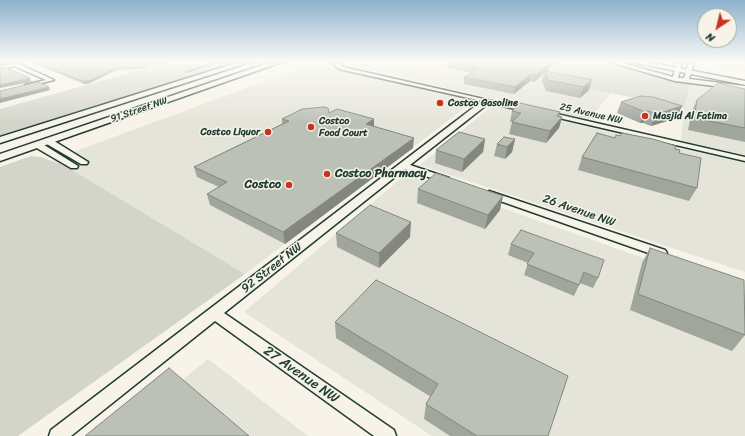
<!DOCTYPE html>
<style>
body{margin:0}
#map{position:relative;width:745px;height:436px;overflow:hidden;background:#f7f3e8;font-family:Sriracha,sans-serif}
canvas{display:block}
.north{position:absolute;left:697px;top:8px;width:40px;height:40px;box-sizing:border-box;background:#f7f3e8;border:1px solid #a1aaa0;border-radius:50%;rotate:215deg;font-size:11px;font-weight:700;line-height:16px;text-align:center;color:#1f3d34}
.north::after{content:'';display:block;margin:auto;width:14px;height:18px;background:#c8321e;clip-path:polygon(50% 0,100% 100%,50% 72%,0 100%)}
</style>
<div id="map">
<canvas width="745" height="436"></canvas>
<div class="north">N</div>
</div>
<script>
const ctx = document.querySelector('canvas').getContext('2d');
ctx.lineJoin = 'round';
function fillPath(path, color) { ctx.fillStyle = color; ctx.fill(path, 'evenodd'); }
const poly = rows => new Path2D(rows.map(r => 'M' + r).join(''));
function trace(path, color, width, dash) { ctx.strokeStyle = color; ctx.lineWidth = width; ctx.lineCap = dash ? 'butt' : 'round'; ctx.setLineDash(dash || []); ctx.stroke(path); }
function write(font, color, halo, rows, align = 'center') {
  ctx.font = font + ' Sriracha,sans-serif'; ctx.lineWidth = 3; ctx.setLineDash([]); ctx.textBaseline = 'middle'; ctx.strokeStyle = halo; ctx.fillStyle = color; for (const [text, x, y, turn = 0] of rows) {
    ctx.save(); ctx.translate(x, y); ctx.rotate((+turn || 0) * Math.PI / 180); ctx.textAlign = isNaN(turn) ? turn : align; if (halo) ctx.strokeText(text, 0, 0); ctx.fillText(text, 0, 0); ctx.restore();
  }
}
fillPath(poly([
 [351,62,560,62,542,79,611,93,589,120,345,65],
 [703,62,745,62,745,72,703,64],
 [311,64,474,101,245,274,52,160],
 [690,85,745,91,745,155,681,141,684,108],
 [493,105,745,163,745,272,420,165],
 [406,174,745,294,745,436,432,436,244,312],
 [208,359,308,436,116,436]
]), '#e5e4d9');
fillPath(poly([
 [169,62,238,62,0,137,0,109],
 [560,62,598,62,617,66,690,85,684,108,542,79],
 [31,156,41,157,65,166,245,274,18,436,0,436,0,167]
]), '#d3d5ca');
trace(poly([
 [186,72,218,62]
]), '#6f8077', 2);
const street = poly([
 [8,62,17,63,54,80,25,87,25,85,46,80,14,66,0,70,0,66,10,64,8,62],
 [337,62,343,62,340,65,343,67,532,110,529,112,489,103,410,165,449,178,450,180,449,182,443,182,405,169,224,313,394,430,396,436,374,436,215,321,71,436,49,436,51,430,482,101,339,69,334,65,337,62],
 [610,62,619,62,673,77,677,62,682,62,678,78,684,78,689,62,694,62,689,79,745,86,745,90,675,81,610,62],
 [548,112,745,157,745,161,546,115,546,113,548,112],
 [45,139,51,139,88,162,87,164,81,164,45,143,45,139],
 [35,143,41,143,78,166,77,168,71,168,35,147,35,143],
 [489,191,665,250,667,253,665,256,657,256,486,196,484,194,489,191]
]);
const secondary = poly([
 [239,62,250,62,0,143,0,137,239,62],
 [271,62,282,62,0,161,0,154,271,62],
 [632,62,648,62,745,81,745,85,632,62]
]);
trace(street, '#1f3d34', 3);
trace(secondary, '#1f3d34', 3);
fillPath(street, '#f7f3e8');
fillPath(secondary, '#f7f3e8');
fillPath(poly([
 [31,62,169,62,145,66,146,69,116,70,90,83,84,84],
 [448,62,557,62,546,71,592,80,589,90,580,98,546,91,542,81,544,73,534,82,530,81,514,94,464,84,464,77,471,73,447,67],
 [745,89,745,142,688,130,692,111,697,100],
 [621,102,682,106,677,118,651,126,643,123,640,123,617,113],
 [512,111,559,116,562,117,559,128,546,143,509,134,512,122,510,122],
 [329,113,374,127,413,148,285,244,210,205,207,194,219,187,197,177,194,167,282,124,282,119],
 [615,138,675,149,679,153,697,188,689,201,578,170,582,157],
 [485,139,483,152,462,172,435,163,436,150],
 [515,139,512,152,505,159,494,156,497,144],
 [418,189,500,210,485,229,417,203],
 [336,233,410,237,379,268,337,247],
 [511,244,598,278,593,288,580,283,574,296,524,275,528,263,508,255],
 [650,248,745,335,732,351,630,310,642,263],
 [335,322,548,436,450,436,424,419,426,404,431,397,336,338]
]), '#a1a69d');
fillPath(poly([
 [151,62,169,62,145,66,144,63],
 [551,62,557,62,545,72,545,71,544,73,534,82,536,75],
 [115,68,116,70,90,83,84,84,83,81],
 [531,74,530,81,514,94,515,87],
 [30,78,31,82,0,88,0,85],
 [592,80,589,90,580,98,583,87],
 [49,87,50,90,0,103,0,99],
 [682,106,677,118,651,126,657,114],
 [648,111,643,123,640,123,645,112],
 [560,112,558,122,562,117,559,128,546,143,550,131,557,116],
 [374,119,374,128,366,124],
 [414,138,413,148,285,244,283,232],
 [485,139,483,152,462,172,464,159],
 [515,139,512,152,505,159,507,147],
 [503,196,500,210,485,229,488,215],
 [411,222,410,237,379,268,379,253]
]), '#83877f');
const building = poly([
 [35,62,151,62,144,63,145,67,115,68,89,81,83,81,35,62],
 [453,62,551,62,536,75,531,74,515,87,464,77,479,68,453,62],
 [4,67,30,78,0,85,0,68,4,67],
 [545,71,592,80,583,87,548,80,545,71],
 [38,82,49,87,0,99,0,91,38,82],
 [718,83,745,89,745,128,694,118,697,100,718,83],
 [641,96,653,97,682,106,657,114,648,111,645,112,621,102,641,96],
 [520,103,560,112,557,116,562,117,550,131,512,122,521,113,512,111,520,103],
 [324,107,328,108,329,113,337,109,374,119,366,124,414,138,283,232,207,194,227,182,194,167,289,121,282,119,302,109,324,107],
 [459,132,485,139,464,159,436,150,459,132],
 [597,133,615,138,616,135,620,136,622,133,653,139,676,146,675,149,680,150,679,153,701,158,697,188,582,157,597,133],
 [504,137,515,139,507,147,497,144,504,137],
 [436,173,503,196,488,215,418,189,436,173],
 [370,205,411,222,379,253,336,233,370,205],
 [521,230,604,260,598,278,584,272,579,285,527,264,534,253,511,244,521,230],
 [650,248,744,280,745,335,638,294,650,248],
 [376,280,568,376,548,436,477,436,426,404,438,384,335,322,376,280],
 [169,368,249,436,85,436,169,368]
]);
fillPath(building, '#bbc1b6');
trace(building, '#83877f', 1);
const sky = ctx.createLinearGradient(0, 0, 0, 123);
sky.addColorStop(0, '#8db1cc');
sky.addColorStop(0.5, '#fbfaf5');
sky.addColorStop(1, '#fbfaf500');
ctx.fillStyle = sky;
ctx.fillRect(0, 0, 745, 123);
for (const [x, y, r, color] of [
 [440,103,4,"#c8321e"],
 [645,116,4,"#c8321e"],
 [311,127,4,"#c8321e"],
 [268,132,4,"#c8321e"],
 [327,174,4,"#c8321e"],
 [289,185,4,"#c8321e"]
]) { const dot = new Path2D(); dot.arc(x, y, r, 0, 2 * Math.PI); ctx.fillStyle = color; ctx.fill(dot); trace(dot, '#f7f3e8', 1.5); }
write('bold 10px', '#1f3d34', '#f7f3e8', [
 ["Costco Gasoline",448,103],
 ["Masjid Al Fatima",653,116],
 ["Costco",319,121],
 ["Food Court",319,133],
 ["Costco Liquor",260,132,"right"]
], 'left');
write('10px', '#1f3d34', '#f7f3e8', [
 ["91 Street NW",139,110,-19],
 ["25 Avenue NW",591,114,13]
]);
write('bold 12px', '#1f3d34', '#f7f3e8', [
 ["Costco Pharmacy",335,174],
 ["Costco",281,185,"right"]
], 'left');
write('12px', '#1f3d34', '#f7f3e8', [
 ["26 Avenue NW",579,211,19],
 ["92 Street NW",272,268,-38]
]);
write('14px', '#1f3d34', '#f7f3e8', [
 ["27 Avenue NW",301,375,35]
]);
</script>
